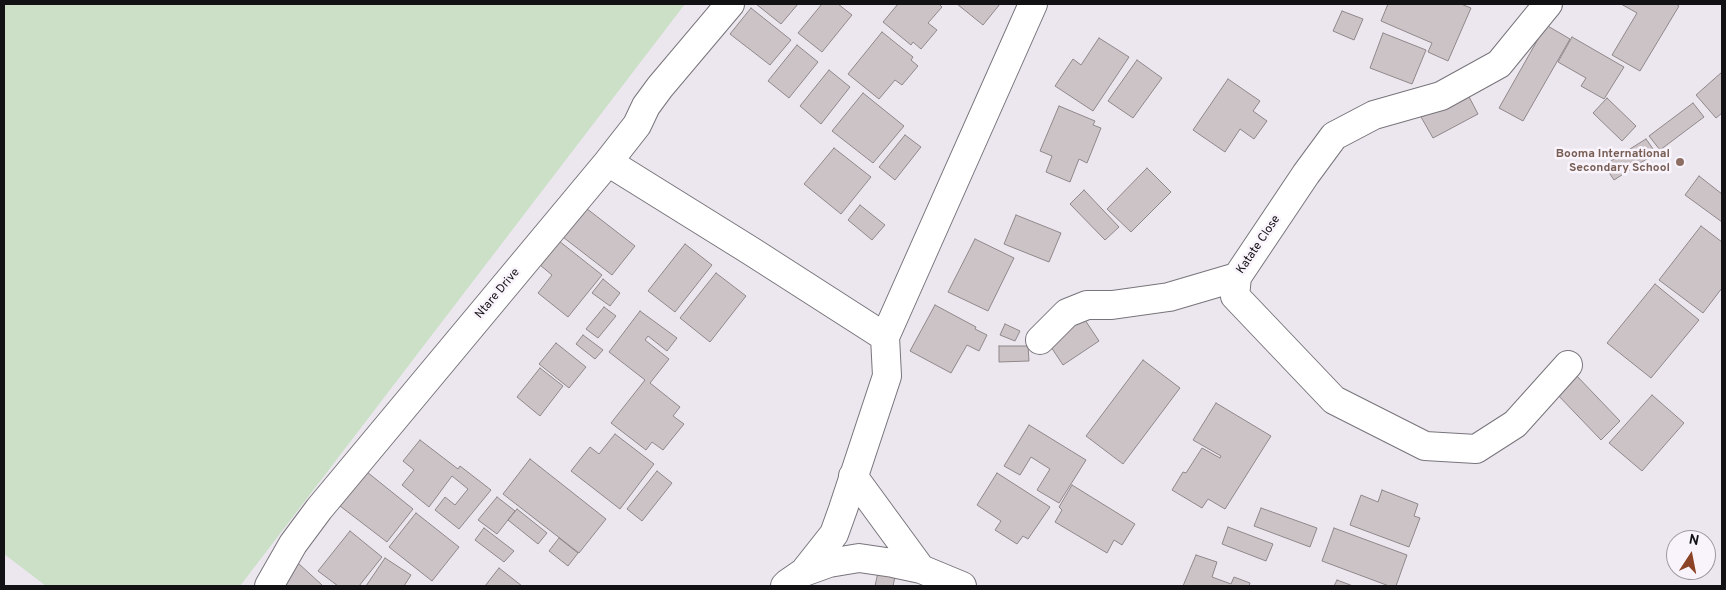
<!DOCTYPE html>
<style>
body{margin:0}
#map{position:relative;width:1726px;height:590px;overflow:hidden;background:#ece7ee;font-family:Overpass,sans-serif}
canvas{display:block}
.frame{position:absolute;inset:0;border:5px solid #121113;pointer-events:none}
.north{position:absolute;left:1666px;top:530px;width:50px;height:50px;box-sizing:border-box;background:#f9f4fc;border:1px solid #9d999f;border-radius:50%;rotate:11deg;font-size:14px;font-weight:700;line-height:20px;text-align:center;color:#121113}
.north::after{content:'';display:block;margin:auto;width:18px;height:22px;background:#8b4225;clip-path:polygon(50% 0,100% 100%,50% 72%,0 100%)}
</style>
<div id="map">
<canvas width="1726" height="590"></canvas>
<div class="frame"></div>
<div class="north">N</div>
</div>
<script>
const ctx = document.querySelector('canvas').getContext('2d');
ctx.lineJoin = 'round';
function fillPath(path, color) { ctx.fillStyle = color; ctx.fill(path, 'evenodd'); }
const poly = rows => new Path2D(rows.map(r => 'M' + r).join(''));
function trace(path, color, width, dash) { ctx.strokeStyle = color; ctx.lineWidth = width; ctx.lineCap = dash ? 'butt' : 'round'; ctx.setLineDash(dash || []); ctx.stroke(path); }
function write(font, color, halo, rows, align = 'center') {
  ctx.font = font + ' Overpass,sans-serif'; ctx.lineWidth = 5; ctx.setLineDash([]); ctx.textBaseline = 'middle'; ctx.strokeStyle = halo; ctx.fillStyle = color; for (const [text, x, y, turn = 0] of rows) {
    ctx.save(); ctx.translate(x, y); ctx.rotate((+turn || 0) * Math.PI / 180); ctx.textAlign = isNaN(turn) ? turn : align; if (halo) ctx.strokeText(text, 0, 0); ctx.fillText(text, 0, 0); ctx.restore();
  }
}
fillPath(poly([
 [4,4,685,4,240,586,46,586,4,554]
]), '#cbe0c7');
const building = poly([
 [756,4,798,4,781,24,756,4],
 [822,4,838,4,852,15,822,52,798,33,822,4],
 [898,4,939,4,942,7,928,23,937,30,921,49,913,42,911,45,883,22,898,4],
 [957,4,1000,4,983,25,957,4],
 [1388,4,1461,4,1471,8,1448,61,1428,52,1432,43,1381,21,1388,4],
 [1621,4,1676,4,1679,6,1640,71,1612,55,1637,13,1621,4],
 [751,8,791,40,770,65,730,34,751,8],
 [1342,11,1363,19,1354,40,1333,31,1342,11],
 [1546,25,1570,39,1523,121,1499,108,1546,25],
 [882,32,913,57,911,60,918,66,902,85,895,80,879,99,848,74,882,32],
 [1383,33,1426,50,1412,84,1370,68,1383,33],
 [1572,37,1624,67,1604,99,1581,86,1586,78,1558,62,1572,37],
 [1099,38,1129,57,1093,111,1055,86,1073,59,1081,65,1099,38],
 [797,45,818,62,789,98,768,81,797,45],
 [1137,60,1162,78,1133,118,1108,101,1137,60],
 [829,70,850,87,821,124,800,106,829,70],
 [1722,72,1722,113,1716,118,1696,95,1722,72],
 [1228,79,1260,101,1253,111,1267,121,1254,139,1240,129,1225,152,1193,130,1228,79],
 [863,93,904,126,873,163,832,131,863,93],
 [1467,93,1478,114,1433,138,1421,117,1467,93],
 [1607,98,1636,126,1622,141,1593,113,1607,98],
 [1693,103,1704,117,1660,150,1649,136,1693,103],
 [1059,106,1095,121,1093,125,1101,128,1087,163,1079,159,1070,182,1046,172,1052,156,1040,151,1059,106],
 [905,135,921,147,895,180,879,167,905,135],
 [1646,139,1656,153,1614,180,1604,165,1646,139],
 [834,148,871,177,841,214,804,184,834,148],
 [1147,168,1171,192,1131,232,1107,209,1147,168],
 [1699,176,1722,194,1722,222,1685,195,1699,176],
 [1084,190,1119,227,1105,240,1070,204,1084,190],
 [582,205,635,246,612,275,559,234,582,205],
 [860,205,885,225,872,240,848,220,860,205],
 [1016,215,1061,233,1049,262,1004,244,1016,215],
 [1701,226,1722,242,1722,288,1703,313,1659,280,1701,226],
 [975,239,1014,258,988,311,948,292,975,239],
 [559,241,602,275,568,317,538,293,552,275,540,265,559,241],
 [685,244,712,265,675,312,648,291,685,244],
 [716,273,746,296,710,342,680,318,716,273],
 [603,279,620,293,610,306,592,293,603,279],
 [1655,284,1699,320,1651,378,1607,343,1655,284],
 [935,305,976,327,975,329,987,335,979,351,967,345,951,373,910,351,935,305],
 [604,307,616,316,598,338,586,329,604,307],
 [640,311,677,338,667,351,648,336,645,340,669,359,650,383,680,407,673,416,684,424,663,450,652,442,646,450,611,423,645,380,609,352,640,311],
 [1083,317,1099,341,1063,365,1047,341,1083,317],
 [1005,324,1020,331,1015,341,1000,335,1005,324],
 [583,335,603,350,595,359,576,344,583,335],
 [556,343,586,367,569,388,539,364,556,343],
 [999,346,1028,346,1029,361,999,362,999,346],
 [1143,360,1180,388,1123,464,1086,436,1143,360],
 [540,368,563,386,540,416,517,397,540,368],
 [1574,373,1620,421,1601,440,1555,392,1574,373],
 [1652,395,1684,423,1642,471,1609,443,1652,395],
 [1216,403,1271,436,1225,509,1208,499,1202,508,1172,490,1183,472,1186,473,1202,448,1220,458,1221,456,1193,440,1216,403],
 [1029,425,1086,460,1059,503,1037,490,1050,469,1031,457,1020,475,1004,466,1029,425],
 [615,434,654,464,620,509,571,471,590,447,599,454,615,434],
 [420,440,458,469,460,466,491,490,459,529,435,510,445,497,455,505,468,489,452,476,429,507,402,485,414,470,403,461,420,440],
 [530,459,606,519,579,553,503,494,530,459],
 [657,471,672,483,642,521,627,509,657,471],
 [367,472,413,509,387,542,340,506,367,472],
 [997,473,1050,507,1028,539,1023,536,1017,544,995,530,1001,521,977,505,997,473],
 [1072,485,1135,524,1122,545,1114,540,1107,553,1055,522,1062,510,1059,507,1072,485],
 [1382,490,1418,504,1414,516,1420,518,1409,547,1350,525,1361,495,1378,502,1382,490],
 [497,497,515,511,497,534,478,520,497,497],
 [1261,508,1317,528,1310,547,1254,526,1261,508],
 [517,509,547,533,538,544,508,520,517,509],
 [416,513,459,547,432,581,389,547,416,513],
 [1228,527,1273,544,1266,561,1222,544,1228,527],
 [484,528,514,551,504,562,475,540,484,528],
 [1334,528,1407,555,1396,586,1389,586,1322,561,1334,528],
 [350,531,382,557,359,586,338,586,318,571,350,531],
 [559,538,578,553,568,566,549,551,559,538],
 [1196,555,1217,562,1212,577,1231,584,1234,577,1250,583,1249,586,1183,586,1196,555],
 [385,558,411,575,404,586,366,586,385,558],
 [298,563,322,585,322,586,278,586,298,563],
 [499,568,522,586,485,586,499,568],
 [879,568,896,572,893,586,875,586,879,568],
 [1337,580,1353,586,1334,586,1337,580]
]);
fillPath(building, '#ccc3c6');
trace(building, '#8f878a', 1);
const minor = poly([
 [1548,4,1499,64,1441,96,1374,115,1334,136,1306,174,1237,277,1235,296,1334,400,1425,446,1476,449,1515,424,1568,365],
 [608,162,751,251,885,337],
 [1040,340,1067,313,1087,305,1112,305,1169,297,1237,277],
 [853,476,921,569],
 [804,572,834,534,843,509,887,376,885,337,1033,4],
 [269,586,293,544,319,509,608,162,637,125,646,106,660,87,730,4],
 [785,586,788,583,804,572,829,563,859,558,893,563,921,569,962,586]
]);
trace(minor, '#78747b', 30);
trace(minor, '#fff', 28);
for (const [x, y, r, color] of [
 [1680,162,5,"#8d6e63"]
]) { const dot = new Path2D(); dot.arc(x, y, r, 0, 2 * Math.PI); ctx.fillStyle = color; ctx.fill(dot); trace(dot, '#f9f4fc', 2); }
write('bold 12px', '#785e54', '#f9f4fc', [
 ["Booma International",1670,155],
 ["Secondary School",1670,169]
], 'right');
write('12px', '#121113', '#f9f4fc', [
 ["Katate Close",1259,245,-56],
 ["Ntare Drive",498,294,-50]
]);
</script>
